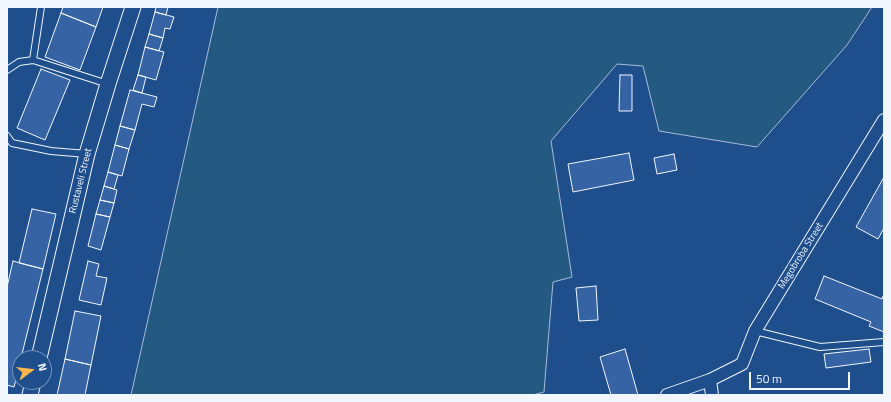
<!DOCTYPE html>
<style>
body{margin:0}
#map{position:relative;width:891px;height:402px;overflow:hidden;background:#1f4e8c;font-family:"Titillium Web",sans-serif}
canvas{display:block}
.frame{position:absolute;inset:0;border:8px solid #f2f6ff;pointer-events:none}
.north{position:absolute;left:12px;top:350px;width:40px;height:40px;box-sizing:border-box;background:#1f4e8c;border:1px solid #7391ba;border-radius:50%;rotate:75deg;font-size:11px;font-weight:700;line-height:16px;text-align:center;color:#f2f6ff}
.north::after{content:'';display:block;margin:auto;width:14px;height:18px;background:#ffb74d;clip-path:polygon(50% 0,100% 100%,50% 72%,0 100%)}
.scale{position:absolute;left:749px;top:372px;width:101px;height:18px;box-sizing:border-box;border:2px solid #f2f6ff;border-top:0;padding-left:5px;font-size:12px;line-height:14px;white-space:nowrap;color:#f2f6ff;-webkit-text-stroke:3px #1f4e8c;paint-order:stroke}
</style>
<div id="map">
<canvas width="891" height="402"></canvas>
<div class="frame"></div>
<div class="north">N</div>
<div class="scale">50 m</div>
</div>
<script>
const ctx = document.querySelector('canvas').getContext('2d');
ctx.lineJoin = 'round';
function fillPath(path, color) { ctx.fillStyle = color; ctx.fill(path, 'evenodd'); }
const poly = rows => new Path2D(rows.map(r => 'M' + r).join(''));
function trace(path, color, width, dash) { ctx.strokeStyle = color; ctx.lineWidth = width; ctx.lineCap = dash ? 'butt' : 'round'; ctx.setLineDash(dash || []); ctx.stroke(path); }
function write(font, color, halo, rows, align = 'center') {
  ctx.font = font + ' "Titillium Web",sans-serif'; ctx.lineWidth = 3; ctx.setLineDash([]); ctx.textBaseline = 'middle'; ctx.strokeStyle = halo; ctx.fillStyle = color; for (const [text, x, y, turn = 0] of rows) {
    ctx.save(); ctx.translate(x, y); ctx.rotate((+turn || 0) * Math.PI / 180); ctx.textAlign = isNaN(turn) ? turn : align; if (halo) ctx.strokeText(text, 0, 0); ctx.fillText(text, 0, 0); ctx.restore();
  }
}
const green = poly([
 [218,7,872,7,847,45,757,147,659,131,643,66,617,64,551,141,572,277,553,282,544,392,533,395,131,395,218,7]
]);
fillPath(green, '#245a82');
trace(green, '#a8bbd7', 1);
const building = poly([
 [63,7,103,7,96,27,61,13,63,7],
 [156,7,168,7,166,15,155,12,156,7],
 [155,12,174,17,170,29,165,28,163,38,149,34,155,12],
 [61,13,96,27,80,70,45,57,61,13],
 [149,34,163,38,159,51,145,47,149,34],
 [145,47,164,52,156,80,138,75,145,47],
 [41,69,70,80,45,140,17,128,41,69],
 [138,75,146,77,142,93,133,90,138,75],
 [620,75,632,75,632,111,619,111,620,75],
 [130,90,157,97,154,107,142,104,135,130,120,126,130,90],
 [120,126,135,130,129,149,115,145,120,126],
 [115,145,129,149,122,176,108,172,115,145],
 [629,153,634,180,573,192,568,164,629,153],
 [674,154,677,170,657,174,654,158,674,154],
 [108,172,118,175,114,189,104,186,108,172],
 [884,177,884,228,878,239,856,227,884,177],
 [104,186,117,190,114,203,100,200,104,186],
 [100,200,114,203,110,217,96,214,100,200],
 [32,209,56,214,43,269,19,263,32,209],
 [96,214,110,217,101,250,88,246,96,214],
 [13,261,43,269,21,358,20,358,20,363,14,387,7,385,7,287,13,261],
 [88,261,99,264,96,276,107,278,101,305,79,300,88,261],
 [824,276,882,299,883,296,884,296,884,332,869,326,871,322,815,299,824,276],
 [596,286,598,320,579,321,576,288,596,286],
 [75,311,101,316,91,365,65,359,75,311],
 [625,349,638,395,611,395,600,357,625,349],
 [869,349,871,362,826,368,824,354,869,349],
 [65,359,91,365,85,395,57,395,65,359]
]);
fillPath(building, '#3563a3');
trace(building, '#f2f6ff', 1);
const service = poly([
 [33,60,41,7],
 [7,70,19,62,33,60,108,84],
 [7,136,12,143,51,151,87,154],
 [755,331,820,347,884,342]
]);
const minor = poly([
 [710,380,712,395],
 [667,395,710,380,742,364,755,331,884,120]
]);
const tertiary = poly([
 [39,358,87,154,108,84,133,7],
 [30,395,33,382]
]);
trace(service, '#f2f6ff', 8);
trace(minor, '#f2f6ff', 14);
trace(tertiary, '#f2f6ff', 17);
trace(service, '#1f4e8c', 6);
trace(minor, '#1f4e8c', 12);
trace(tertiary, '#1f4e8c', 15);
write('10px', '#f2f6ff', '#1f4e8c', [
 ["Rustaveli Street",81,181,-76],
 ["Megobroba Street",801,256,-58]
]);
</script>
